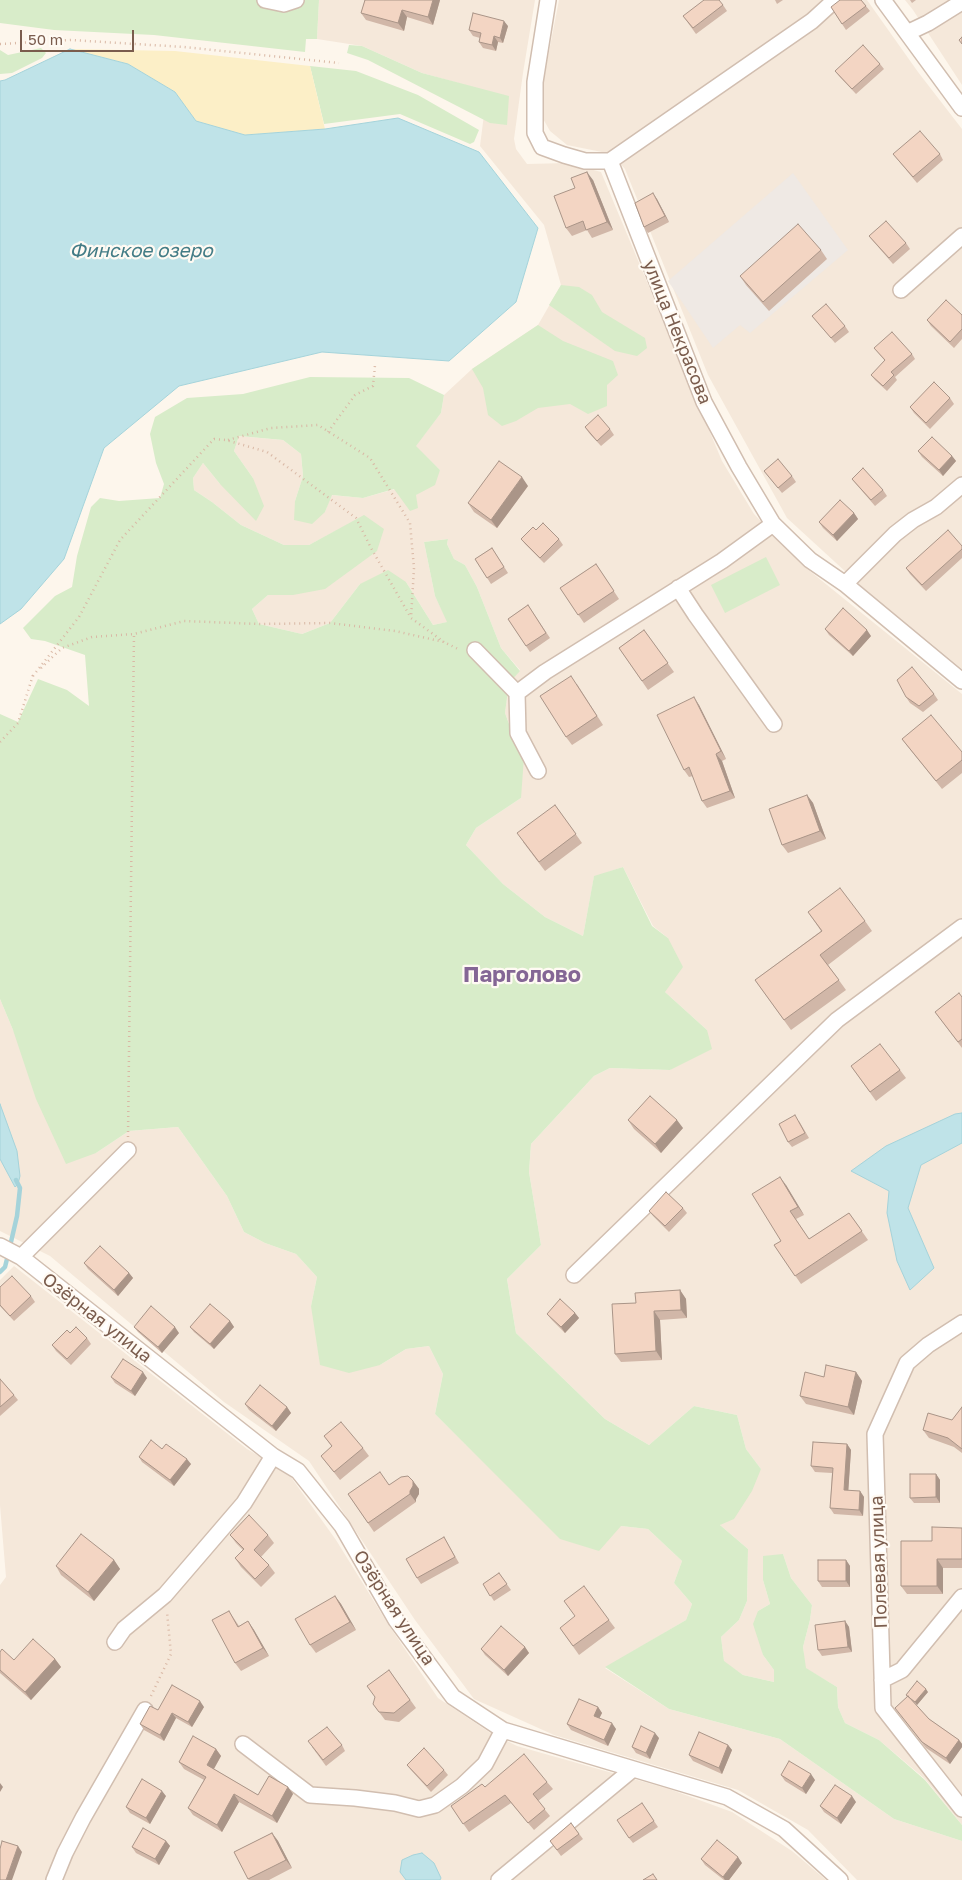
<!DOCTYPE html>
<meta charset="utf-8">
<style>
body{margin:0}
#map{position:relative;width:962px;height:1880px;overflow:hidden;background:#fdf6ec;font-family:"Golos Text",sans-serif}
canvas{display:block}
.scale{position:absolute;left:20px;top:30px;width:114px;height:22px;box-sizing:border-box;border:2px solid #7a5c4d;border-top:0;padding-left:6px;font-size:15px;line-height:18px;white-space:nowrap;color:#7a5c4d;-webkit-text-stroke:4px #fffaf3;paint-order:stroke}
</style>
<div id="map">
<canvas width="962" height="1880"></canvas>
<div class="scale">50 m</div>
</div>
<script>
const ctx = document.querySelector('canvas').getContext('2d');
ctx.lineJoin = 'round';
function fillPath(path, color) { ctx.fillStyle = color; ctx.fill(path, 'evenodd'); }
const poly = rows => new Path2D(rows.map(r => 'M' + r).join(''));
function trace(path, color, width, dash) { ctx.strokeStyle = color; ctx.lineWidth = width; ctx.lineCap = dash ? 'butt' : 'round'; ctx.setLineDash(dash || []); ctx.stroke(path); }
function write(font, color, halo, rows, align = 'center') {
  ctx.font = font + ' "Golos Text",sans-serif'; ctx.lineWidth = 4.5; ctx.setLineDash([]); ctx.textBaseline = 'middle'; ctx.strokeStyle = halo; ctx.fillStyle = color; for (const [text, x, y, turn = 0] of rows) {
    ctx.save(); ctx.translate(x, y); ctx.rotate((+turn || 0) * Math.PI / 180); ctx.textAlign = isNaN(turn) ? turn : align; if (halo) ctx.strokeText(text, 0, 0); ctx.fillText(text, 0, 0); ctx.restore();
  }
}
fillPath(poly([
 [319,0,535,0,523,73,514,139,516,149,527,164,567,163,601,172,722,461,754,514,806,568,962,694,962,1825,925,1779,879,1740,845,1723,838,1707,837,1687,805,1668,803,1647,810,1620,812,1605,791,1578,783,1554,763,1580,770,1604,758,1611,763,1655,774,1670,774,1682,743,1675,724,1662,721,1637,739,1620,747,1601,748,1549,720,1525,761,1469,746,1449,737,1415,694,1406,649,1445,605,1419,516,1333,507,1279,541,1245,529,1172,531,1144,594,1076,610,1068,670,1070,707,1030,665,992,668,938,653,926,623,867,594,877,583,936,545,917,503,884,466,845,476,828,521,798,516,743,505,713,509,683,520,670,501,648,477,587,465,565,454,559,447,544,448,539,424,542,435,596,448,622,433,625,406,582,360,584,330,623,302,634,259,624,252,609,268,595,293,595,364,516,309,545,284,545,241,525,212,502,194,490,193,478,203,463,220,484,253,478,234,451,239,436,283,440,301,454,303,476,295,501,325,512,331,495,363,498,395,489,416,495,440,470,415,446,441,413,444,395,472,369,538,325,561,285,544,225,480,146,487,91,422,73,362,46,317,39],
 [559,0,867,0,918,72,962,129,962,669,859,584,787,518,708,375,625,169,612,154,567,145,550,131,542,117,542,88],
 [905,0,962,0,962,85,913,10],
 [0,999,13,1030,96,1153,129,1131,178,1127,227,1196,244,1232,265,1243,296,1254,317,1277,311,1306,380,1365,406,1349,429,1346,443,1374,435,1414,513,1491,621,1526,648,1529,682,1561,674,1583,692,1604,686,1620,605,1668,669,1709,780,1739,894,1819,962,1841,962,1880,857,1880,808,1830,738,1790,554,1735,474,1699,415,1620,309,1461,224,1402,50,1256,0,1231],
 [14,1266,247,1449,288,1473,336,1540,388,1624,438,1698,489,1732,517,1746,669,1789,732,1812,792,1851,826,1880,0,1880,0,1585,6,1577,0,1505,0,1280]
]), '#f5e8da');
fillPath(poly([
 [793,173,848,250,750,333,740,325,713,348,668,281]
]), '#efe9e4');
fillPath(poly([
 [0,0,319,0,317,39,306,39,305,52,154,35,54,30,0,23],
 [349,45,362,46,422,73,509,96,507,125,490,123,368,60,347,53],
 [41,48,46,53,42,58,12,73,0,74,0,50,8,55],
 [310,66,356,71,418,95,479,130,474,142,470,144,400,114,324,124],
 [561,285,579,287,592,295,602,312,645,338,647,348,637,356,615,351,549,305],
 [538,325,563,341,613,361,618,375,607,385,607,406,588,414,570,404,538,408,516,421,502,426,488,415,483,388,472,369],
 [310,377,409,378,444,395,441,413,416,446,440,470,435,485,416,495,418,508,410,511,394,489,363,498,332,495,325,512,312,524,294,520,295,501,303,476,301,454,283,440,239,436,234,451,253,478,264,506,256,521,220,484,203,463,193,478,194,490,212,502,241,525,284,545,309,545,364,515,384,529,377,551,325,589,293,595,268,595,252,609,259,624,302,634,330,623,360,584,388,570,406,582,433,625,447,622,435,596,424,542,448,539,447,544,454,559,465,565,477,587,501,648,520,671,509,683,505,713,516,743,524,757,521,798,476,828,466,845,503,884,545,917,583,936,594,876,623,867,652,926,668,938,683,967,665,992,707,1030,712,1049,670,1070,610,1068,594,1076,531,1144,529,1172,541,1245,507,1279,516,1333,605,1419,649,1445,694,1406,737,1415,746,1449,761,1469,752,1491,734,1519,720,1525,748,1549,747,1601,739,1620,721,1637,724,1661,743,1675,774,1682,774,1670,763,1655,753,1624,758,1611,770,1604,763,1580,763,1556,783,1554,791,1578,812,1605,810,1620,803,1647,806,1668,837,1687,838,1707,845,1723,879,1740,925,1780,962,1825,962,1841,894,1819,780,1739,669,1709,605,1667,686,1620,692,1604,674,1583,682,1561,648,1529,621,1526,599,1551,560,1539,435,1414,443,1374,429,1346,406,1349,380,1365,349,1373,320,1365,311,1306,317,1277,296,1254,265,1243,244,1232,227,1196,178,1127,129,1131,96,1153,66,1164,36,1099,13,1030,0,999,0,714,18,722,38,679,67,690,89,706,85,655,45,641,31,639,23,628,55,596,72,587,77,556,91,507,100,498,119,501,160,498,164,484,156,463,150,434,155,417,187,398,243,394],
 [766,557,780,585,725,613,711,585]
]), '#d8ecc9');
fillPath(poly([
 [70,49,175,51,310,66,325,129,245,135,196,121,175,92,128,64]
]), '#fcefc7');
const water = poly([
 [70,49,128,64,175,92,196,121,245,135,325,129,398,118,479,152,538,228,516,302,449,361,322,352,179,386,104,448,64,559,21,609,0,624,0,81,5,80,70,49],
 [0,1104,17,1151,20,1176,18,1184,15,1187,0,1159,0,1104],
 [962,1113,962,1143,921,1165,908,1208,934,1268,910,1290,897,1261,887,1213,889,1191,851,1171,886,1146,955,1114,962,1113],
 [422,1853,434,1863,441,1878,440,1880,406,1880,400,1872,402,1860,413,1855,422,1853]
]);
fillPath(water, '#bfe3e8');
trace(water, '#a5d3da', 1);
trace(poly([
 [11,1242,17,1216,20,1188,16,1180],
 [0,1272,5,1267,7,1259]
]), '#a5d3da', 4.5);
const minor = poly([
 [265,0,284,4,296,0],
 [548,0,535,82,535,133,542,147,564,155,585,161,610,161],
 [883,0,962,108],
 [907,33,928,23,962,2],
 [610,161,704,402,739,467,773,524,810,560,845,584,962,681],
 [610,161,812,21,835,0],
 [901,290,962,236],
 [845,584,895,534,913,520,936,507,962,485],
 [678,588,695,614,774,724],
 [475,650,517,693],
 [538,771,518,733,517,693,545,672,722,561,773,524],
 [0,1246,21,1257,273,1456,298,1471,342,1526,396,1620,453,1697,503,1730,727,1797,784,1829,840,1880],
 [21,1257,128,1150],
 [574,1275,837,1020,962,927],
 [962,1323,928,1345,907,1363,875,1434,883,1708,962,1809],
 [115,1642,124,1629,165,1595,244,1503,273,1456],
 [882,1680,902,1670,962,1597],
 [243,1744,310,1795,355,1798,395,1803,419,1809,435,1805,462,1786,485,1764,503,1730],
 [54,1880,65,1853,83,1818,145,1710],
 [499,1880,633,1769]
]);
trace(minor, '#d1beb0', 18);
trace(poly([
 [0,44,71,40,184,47,339,63],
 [328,432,355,395,373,386,375,365],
 [228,440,271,428,318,425,370,458,410,523,414,568,411,618],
 [41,668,62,648,92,637,134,634,184,621,259,624,330,623,395,631,444,642,460,650],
 [33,676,79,617,120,540,214,439,226,440,267,452,356,518,371,548,411,618,444,642],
 [0,742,18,723,33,675],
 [128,1137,134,634],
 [151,1696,171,1654,167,1612]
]), '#d9b8a5', 2.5, [1, 4]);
trace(minor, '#fff', 15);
fillPath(poly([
 [365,0,440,0,433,25,407,17,404,31,366,20,361,13],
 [775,0,783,0,777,4],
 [861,0,870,11,846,30,831,7],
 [910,0,916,0,912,3],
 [723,5,727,11,696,34,683,16],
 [508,26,503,43,498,42,496,51,483,48,479,42,480,38,473,36,469,30],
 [880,64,884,69,856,94,839,76,835,71],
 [893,154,940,154,943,160,917,183],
 [593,180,613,230,592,238,587,230,572,236,566,228],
 [657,199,669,222,648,233,644,227],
 [869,236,906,243,910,249,893,264,873,241],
 [821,250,827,259,769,311,746,285,740,276],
 [962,315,962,339,954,348,931,326,927,320],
 [812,316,845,326,849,332,835,343],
 [874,348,912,354,915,359,895,377,897,380,887,391,875,380,871,375,885,361],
 [950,398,954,404,930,429,914,413,910,407],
 [585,427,610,429,614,435,601,446,589,433],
 [918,451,952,456,956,461,943,476,922,457],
 [764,471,792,476,796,482,782,493],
 [852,479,883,490,887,496,875,506,856,484],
 [528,486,497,528,474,512,468,503],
 [854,513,858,519,837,541,823,528,819,522],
 [521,539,559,539,563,545,544,563,525,544],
 [962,546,962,558,926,591,910,574,906,568],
 [492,548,508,573,491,584,475,559],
 [596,564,619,599,584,623,560,588],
 [528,605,550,638,530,652,508,619],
 [825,629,871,636,853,656,829,635],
 [644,630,674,672,648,690,619,648],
 [577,684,603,725,572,745,566,737],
 [934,694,938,700,923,712,910,703,906,697],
 [699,705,726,759,722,761,735,798,707,808,702,801,693,776,689,777,684,770],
 [902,739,962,752,962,773,942,789,908,747],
 [807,795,813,803,826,839,788,853,782,845],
 [555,805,582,843,545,871,523,842],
 [808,912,865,921,872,931,828,965,846,990,791,1030,755,980,821,931],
 [962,997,962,1048,935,1012],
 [851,1066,900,1070,906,1078,876,1101],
 [628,1120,683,1128,661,1153,634,1129],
 [799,1121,809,1138,792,1147,788,1142],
 [786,1185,804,1215,796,1219,809,1239,849,1213,868,1240,801,1284,774,1245,781,1241],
 [683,1208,687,1213,669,1232,653,1216,649,1211],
 [84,1263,129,1273,133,1278,118,1296,88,1269],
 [0,1287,31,1296,35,1302,14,1321,0,1306],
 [680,1290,686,1299,687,1318,660,1320,662,1360,621,1362,615,1354,636,1303],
 [575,1313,579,1318,565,1333,551,1319,547,1314],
 [230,1321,234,1327,214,1349,194,1332,190,1327],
 [134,1327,179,1333,162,1353,138,1332],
 [70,1333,87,1338,91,1344,71,1365,56,1351,52,1345],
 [856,1372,862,1381,854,1415,806,1404,800,1396,824,1377],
 [111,1377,147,1378,135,1396,115,1383],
 [0,1379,14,1395,18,1400,0,1416],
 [245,1404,287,1407,291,1413,276,1431,249,1410],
 [962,1407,962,1453,954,1447,929,1438,923,1430,952,1420],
 [324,1436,363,1448,369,1456,340,1480,321,1456,332,1447],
 [847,1444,851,1450,848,1491,860,1491,864,1497,863,1516,834,1514,830,1508,832,1473,815,1472,811,1466],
 [162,1449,191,1464,174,1486,142,1462,139,1457],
 [936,1474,940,1480,940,1503,914,1503,910,1498],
 [413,1481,419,1489,419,1494,416,1499,416,1502,374,1532,348,1494],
 [962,1528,962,1568,943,1568,943,1594,907,1594,901,1586,932,1541],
 [230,1535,268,1535,274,1543,261,1557,269,1565,275,1573,261,1587,241,1567,235,1558,243,1550,236,1543],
 [444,1537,459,1563,421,1584,417,1578],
 [114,1560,120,1569,94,1601,61,1575,56,1566],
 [846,1560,850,1566,850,1587,822,1587,818,1581],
 [499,1573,511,1590,494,1601,483,1584],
 [335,1596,341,1604,356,1630,316,1653,310,1645],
 [229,1611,239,1626,248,1621,254,1630,269,1656,241,1671,235,1663],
 [609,1620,615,1628,579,1655,560,1628],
 [845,1621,849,1627,852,1652,822,1656,818,1650],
 [525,1647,529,1653,508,1676,485,1655,481,1649],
 [0,1652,14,1660,55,1659,61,1667,31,1700,0,1673],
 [389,1670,416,1708,399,1722,385,1720,373,1704],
 [928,1692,917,1705,911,1700,929,1719,959,1740,962,1744,962,1747,950,1764,926,1748,899,1713,907,1696,906,1695],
 [204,1707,192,1727,176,1718,164,1741,144,1730,140,1724,158,1710],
 [598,1707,602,1713,599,1718,616,1729,608,1746,571,1730,567,1724],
 [659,1738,650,1759,636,1753,632,1747],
 [342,1745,345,1751,326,1766,312,1747],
 [728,1745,732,1750,722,1774,693,1761,689,1755],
 [216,1749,221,1756,214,1769,258,1795,288,1787,293,1794,277,1823,239,1802,222,1832,193,1815,188,1808,204,1780,184,1769,179,1762],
 [407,1765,444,1770,448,1775,431,1792,411,1770],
 [781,1775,815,1780,806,1794,785,1781],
 [547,1782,553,1789,538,1801,550,1816,534,1830,511,1803,469,1832,451,1806,485,1787],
 [166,1796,150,1824,130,1813,126,1807],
 [856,1802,841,1824,824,1812,820,1806],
 [642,1803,658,1827,633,1843,629,1838],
 [571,1823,583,1839,561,1856,550,1841],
 [272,1833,278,1841,292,1868,269,1880,249,1880,234,1852],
 [166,1841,170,1846,159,1865,136,1853,132,1847],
 [701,1859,742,1863,729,1880,724,1880,705,1865]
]), '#d1b7a8');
fillPath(poly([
 [433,0,440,0,433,25,428,17],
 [402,10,407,17,404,31,398,23],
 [504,21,508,26,503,43,500,38],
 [494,36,498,42,496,51,492,45],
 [587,172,593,180,613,230,607,222],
 [653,193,657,199,669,222,665,216],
 [952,456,956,461,943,476,939,470],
 [522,477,528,486,497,528,491,520],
 [854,513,858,519,837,541,833,535],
 [867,630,871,636,853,656,849,651],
 [694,697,699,705,726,759,721,751],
 [716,754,722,761,735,798,730,791],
 [807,795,813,803,826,839,820,831],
 [677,1120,683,1128,661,1153,655,1144],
 [780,1177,786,1185,804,1215,798,1207],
 [129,1273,133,1278,118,1296,114,1290],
 [680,1290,686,1299,687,1318,681,1310],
 [654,1311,660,1320,662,1360,656,1351],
 [575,1313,579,1318,565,1333,561,1327],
 [230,1321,234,1327,214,1349,210,1344],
 [175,1327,179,1333,162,1353,158,1347],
 [143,1372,147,1378,135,1396,131,1391],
 [856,1372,862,1381,854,1415,848,1407],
 [287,1407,291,1413,276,1431,272,1426],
 [847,1444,851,1450,848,1496,844,1490],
 [187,1459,191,1464,174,1486,170,1480],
 [936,1474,940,1480,940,1503,936,1497],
 [413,1481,419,1489,419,1494,416,1499,416,1502,410,1494,410,1491],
 [860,1491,864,1497,863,1516,859,1510],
 [937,1559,943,1568,943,1594,937,1586],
 [114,1560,120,1569,94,1601,88,1592],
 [846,1560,850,1566,850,1587,846,1581],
 [335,1596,341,1604,356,1630,350,1622],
 [248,1621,254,1630,269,1656,263,1648],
 [845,1621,849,1627,852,1652,848,1647],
 [525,1647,529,1653,508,1676,504,1670],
 [55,1659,61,1667,31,1700,25,1692],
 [926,1689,928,1692,917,1705,915,1702],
 [200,1701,204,1707,192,1727,188,1722],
 [598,1707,602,1713,598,1721,594,1716],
 [172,1713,176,1718,164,1741,160,1735],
 [612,1723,616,1729,608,1746,604,1740],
 [655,1733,659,1738,650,1759,646,1753],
 [959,1740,962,1744,962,1747,950,1764,946,1758],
 [728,1745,732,1750,722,1774,719,1768],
 [216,1749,221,1756,212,1772,207,1765],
 [811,1774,815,1780,806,1794,802,1788],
 [0,1783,3,1787,0,1792],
 [288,1787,293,1794,277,1823,272,1816],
 [162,1791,166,1796,150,1824,146,1818],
 [234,1794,239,1802,222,1832,217,1825],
 [852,1796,856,1802,841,1824,837,1818],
 [272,1833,278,1841,292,1868,286,1860],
 [166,1841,170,1846,159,1865,155,1859],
 [18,1846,22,1852,12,1880,6,1880],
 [738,1857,742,1863,729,1880,725,1880,723,1877]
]), '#aa9588');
const building = poly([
 [365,0,433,0,428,17,402,10,398,23,361,13,365,0],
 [704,0,719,0,723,5,693,28,683,16,704,0],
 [840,0,861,0,866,6,842,24,831,7,840,0],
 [473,13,504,21,500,38,494,36,492,45,479,42,481,33,469,30,473,13],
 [962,37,962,44,959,40,962,37],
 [863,45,880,64,852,89,835,71,863,45],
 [920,131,940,154,913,177,893,154,920,131],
 [587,172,607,222,586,230,583,221,566,228,554,196,575,188,571,178,587,172],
 [653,193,665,216,644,227,635,203,653,193],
 [886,221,906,243,889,258,869,236,886,221],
 [798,224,821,250,763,302,740,276,798,224],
 [946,300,962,315,962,329,950,342,927,320,946,300],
 [826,304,845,326,831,338,812,316,826,304],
 [892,332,912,354,891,372,894,375,883,386,871,375,885,360,874,348,892,332],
 [934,382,950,398,926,423,910,407,934,382],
 [598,415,610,429,597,441,585,427,598,415],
 [932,437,952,456,939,470,918,451,932,437],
 [778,459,792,476,778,488,764,471,778,459],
 [499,461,522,477,491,520,468,503,499,461],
 [863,468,883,490,871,500,852,479,863,468],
 [840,500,854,513,833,535,819,522,840,500],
 [543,523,559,539,540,558,521,539,533,527,536,530,543,523],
 [948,530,962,546,962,549,922,585,906,568,948,530],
 [492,548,504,567,487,578,475,559,492,548],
 [596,564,614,591,578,615,560,588,596,564],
 [528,605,546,633,526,646,508,619,528,605],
 [843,608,867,630,849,651,825,629,843,608],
 [644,630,668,663,642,681,619,648,644,630],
 [912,667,934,694,919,706,906,697,897,680,912,667],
 [571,676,597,716,566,737,540,696,571,676],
 [694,697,721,751,716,754,730,791,702,801,689,767,684,770,657,715,694,697],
 [931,715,962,752,962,760,936,781,902,739,931,715],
 [807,795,820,831,782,845,769,809,807,795],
 [555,805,576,834,539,862,517,833,555,805],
 [840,888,865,921,820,955,839,980,784,1020,755,980,822,931,808,912,840,888],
 [959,993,962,997,962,1039,958,1042,935,1012,959,993],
 [880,1044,900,1070,870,1092,851,1066,880,1044],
 [650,1096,677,1120,655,1144,628,1120,650,1096],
 [795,1115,805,1133,788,1142,779,1124,795,1115],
 [780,1177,798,1207,790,1211,809,1239,849,1213,862,1231,795,1276,774,1245,781,1241,752,1194,780,1177],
 [666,1192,683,1208,665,1226,649,1211,666,1192],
 [100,1246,129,1273,114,1290,84,1263,100,1246],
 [12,1276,31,1296,10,1316,0,1305,0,1287,12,1276],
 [680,1290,681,1310,654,1311,656,1351,615,1354,612,1304,636,1303,635,1293,680,1290],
 [560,1299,575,1313,561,1327,547,1314,560,1299],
 [210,1304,230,1321,210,1344,190,1327,210,1304],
 [151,1306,175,1327,158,1347,134,1327,151,1306],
 [76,1327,87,1338,67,1359,52,1345,67,1330,70,1333,76,1327],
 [123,1359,143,1372,131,1391,111,1377,123,1359],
 [826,1365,856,1372,848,1407,800,1396,805,1372,824,1377,826,1365],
 [0,1379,14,1395,0,1407,0,1379],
 [260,1385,287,1407,272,1426,245,1404,260,1385],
 [962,1407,962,1449,948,1438,923,1430,928,1413,952,1420,962,1407],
 [341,1422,363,1448,334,1472,321,1456,332,1446,324,1436,341,1422],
 [151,1440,162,1449,166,1444,187,1459,170,1480,139,1457,151,1440],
 [813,1442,847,1444,844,1490,860,1491,859,1510,830,1508,833,1468,811,1466,813,1442],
 [380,1472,389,1485,401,1477,408,1476,413,1481,413,1486,410,1491,410,1494,368,1523,348,1494,380,1472],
 [910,1474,936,1474,936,1497,910,1498,910,1474],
 [249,1515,268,1535,254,1550,269,1565,255,1579,235,1558,244,1549,230,1535,249,1515],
 [932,1527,962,1528,962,1559,937,1559,937,1586,901,1586,901,1541,932,1541,932,1527],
 [81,1534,114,1560,88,1592,56,1566,81,1534],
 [444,1537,455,1557,417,1578,406,1559,444,1537],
 [818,1560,846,1560,846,1581,818,1581,818,1560],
 [499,1573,507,1584,490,1596,483,1584,499,1573],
 [584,1586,609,1620,573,1646,560,1628,575,1616,564,1601,584,1586],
 [335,1596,350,1622,310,1645,295,1619,335,1596],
 [229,1611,238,1627,248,1621,263,1648,235,1663,212,1620,229,1611],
 [845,1621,848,1647,818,1650,815,1625,845,1621],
 [501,1626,525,1647,504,1670,481,1649,501,1626],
 [33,1639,55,1659,25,1692,0,1670,0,1652,2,1649,14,1660,33,1639],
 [389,1670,410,1700,394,1713,379,1712,373,1704,375,1697,367,1686,389,1670],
 [917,1681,926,1689,915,1702,906,1695,917,1681],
 [172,1685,200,1701,188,1722,172,1713,160,1735,140,1724,150,1706,158,1710,172,1685],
 [908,1696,929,1719,959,1740,946,1758,922,1742,895,1708,908,1696],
 [579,1699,598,1707,594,1716,612,1723,604,1740,567,1724,579,1699],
 [641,1726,655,1733,646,1753,632,1747,641,1726],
 [327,1727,342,1745,323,1760,308,1741,327,1727],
 [699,1732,728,1745,719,1768,689,1755,699,1732],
 [193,1736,216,1749,207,1765,258,1795,269,1776,288,1787,272,1816,234,1794,217,1825,188,1808,206,1777,179,1762,193,1736],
 [424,1748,444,1770,427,1786,407,1765,424,1748],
 [524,1754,547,1782,533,1794,545,1809,528,1823,505,1795,463,1824,451,1806,482,1784,485,1787,524,1754],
 [789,1761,811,1774,802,1788,781,1775,789,1761],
 [142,1779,162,1791,146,1818,126,1807,142,1779],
 [835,1785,852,1796,837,1818,820,1806,835,1785],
 [642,1803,654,1821,629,1838,617,1820,642,1803],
 [571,1823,579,1834,557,1850,550,1841,571,1823],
 [143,1828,166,1841,155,1859,132,1847,143,1828],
 [272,1833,286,1860,248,1879,234,1852,272,1833],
 [717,1840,738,1857,723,1877,701,1859,717,1840],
 [2,1841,18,1846,6,1880,0,1880,0,1849,2,1841],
 [653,1874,657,1880,643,1880,653,1874]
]);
fillPath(building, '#f3d5c3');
trace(building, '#aa9588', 1);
write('18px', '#7a5c4d', '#fffaf3', [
 ["улица Некрасова",677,332,68],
 ["Озёрная улица",97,1318,38],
 ["Полевая улица",879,1562,-92],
 ["Озёрная улица",394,1608,57]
]);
write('italic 19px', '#437c86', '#fffaf3', [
 ["Финское озеро",141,251]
]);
write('bold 22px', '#846695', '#fffaf3', [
 ["Парголово",522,975]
]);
</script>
